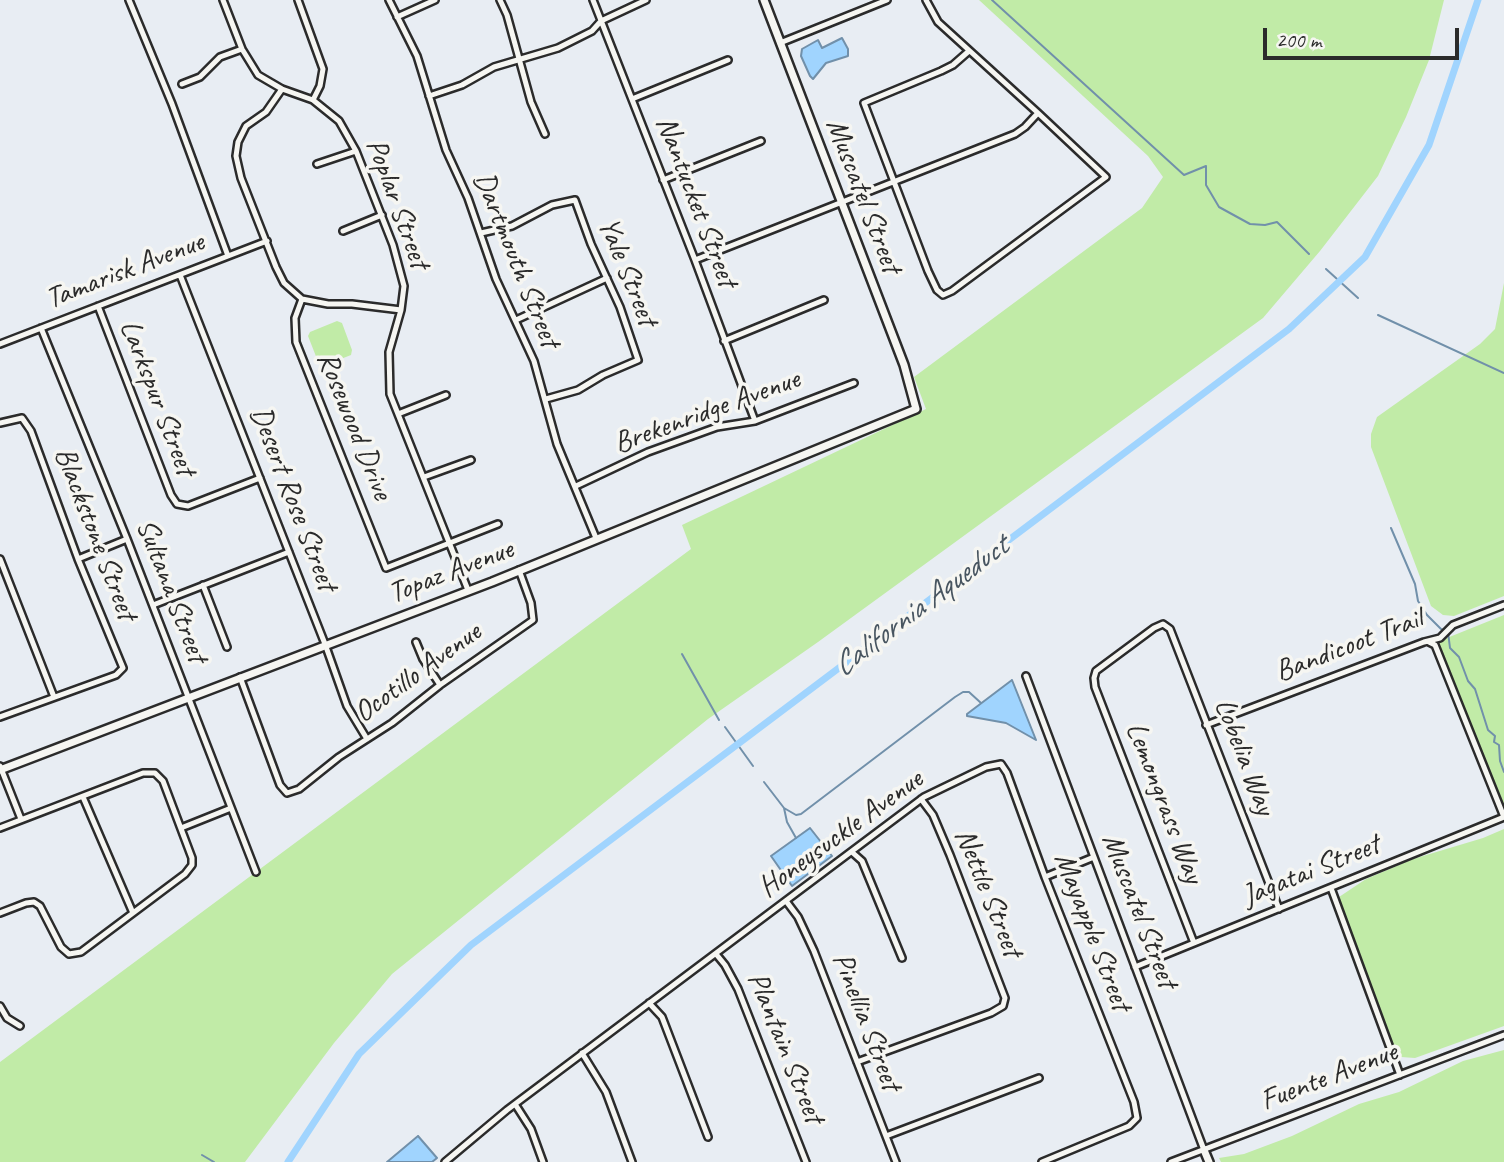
<!DOCTYPE html>
<style>
body{margin:0}
#map{position:relative;width:1504px;height:1162px;overflow:hidden;background:#e8edf3;font-family:Caveat,sans-serif}
canvas{display:block}
.scale{position:absolute;left:1263px;top:28px;width:196px;height:32px;box-sizing:border-box;border:4px solid #2b2b2b;border-top:0;padding-left:9px;font-size:21px;line-height:24px;white-space:nowrap;color:#2b2b2b;-webkit-text-stroke:5px #f6f6f2;paint-order:stroke}
</style>
<div id="map">
<canvas width="1504" height="1162"></canvas>
<div class="scale">200 m</div>
</div>
<script>
const ctx = document.querySelector('canvas').getContext('2d');
ctx.lineJoin = 'round';
function fillPath(path, color) { ctx.fillStyle = color; ctx.fill(path, 'evenodd'); }
const poly = rows => new Path2D(rows.map(r => 'M' + r).join(''));
function trace(path, color, width, dash) { ctx.strokeStyle = color; ctx.lineWidth = width; ctx.lineCap = dash ? 'butt' : 'round'; ctx.setLineDash(dash || []); ctx.stroke(path); }
function write(font, color, halo, rows, align = 'center') {
  ctx.font = font + ' Caveat,sans-serif'; ctx.lineWidth = 7; ctx.setLineDash([]); ctx.textBaseline = 'middle'; ctx.strokeStyle = halo; ctx.fillStyle = color; for (const [text, x, y, turn = 0] of rows) {
    ctx.save(); ctx.translate(x, y); ctx.rotate((+turn || 0) * Math.PI / 180); ctx.textAlign = isNaN(turn) ? turn : align; if (halo) ctx.strokeText(text, 0, 0); ctx.fillText(text, 0, 0); ctx.restore();
  }
}
fillPath(poly([
 [979,0,1444,0,1429,60,1406,117,1378,176,1320,251,1263,318,818,642,708,719,392,974,334,1043,245,1162,0,1162,0,1062,691,549,682,525,926,409,914,377,1142,208,1163,177,1148,156],
 [1504,283,1504,596,1454,616,1443,615,1431,606,1371,447,1371,434,1377,417,1480,344,1495,329],
 [337,321,342,323,352,350,351,355,323,366,319,364,308,336,310,332],
 [1504,615,1504,808,1437,642],
 [1504,829,1504,1026,1415,1058,1401,1057,1394,1051,1339,897,1366,879,1413,859,1483,838],
 [1504,1050,1504,1162,1221,1162,1219,1158,1244,1154,1292,1136,1359,1104,1399,1092,1463,1061]
]), '#c1eba7');
const water = poly([
 [842,38,848,49,848,56,826,63,813,79,810,76,801,56,802,49,818,40,822,48,842,38],
 [1012,680,1036,740,1006,723,967,716,967,714,1012,680],
 [810,828,832,856,792,886,771,856,810,828],
 [418,1136,437,1158,432,1162,387,1162,418,1136]
]);
fillPath(water, '#a0d4fe');
trace(water, '#7190aa', 2);
trace(poly([
 [992,0,1184,175,1206,166,1206,185,1219,207,1250,224,1265,225,1277,222,1309,254],
 [1326,269,1358,298],
 [1378,315,1504,373],
 [1391,528,1415,584,1418,601,1427,615,1441,629,1448,632,1450,648,1459,657,1468,681,1475,689,1488,730,1495,736,1494,742,1499,745,1500,761,1504,772],
 [682,654,719,720],
 [725,727,753,766],
 [764,782,784,808,796,815,801,814,955,697,963,692,969,692,981,703],
 [784,808,787,822,796,838],
 [202,1155,214,1162]
]), '#7190aa', 2);
trace(poly([
 [288,1162,359,1054,471,945,1289,329,1365,257,1429,145,1478,0]
]), '#a0d4fe', 7);
const street = poly([
 [129,0,172,104,228,256],
 [223,0,242,49,258,75,282,89,313,100,339,121,356,151,393,245,404,286,401,310,389,352,390,394,468,590],
 [298,0,323,69,320,86,313,100],
 [389,0,417,56,446,150,468,198,496,279,534,361,557,444,596,538],
 [500,0,507,15,531,102,545,134],
 [593,0,695,260,755,421],
 [926,0,938,22,1038,113,1106,177,952,291,943,295,937,290,928,271,864,103,941,71,953,65,969,51],
 [397,17,435,0],
 [780,43,887,0],
 [182,84,200,77,220,57,242,49],
 [282,89,266,112,246,126,238,142,236,156,241,178,276,267,284,283,302,299,328,304,352,304,401,310],
 [429,96,462,85,494,67,558,48,592,31,601,21,646,0],
 [632,99,728,60],
 [317,164,356,151],
 [663,180,761,141],
 [343,231,382,215],
 [481,233,512,226,552,205,575,200,591,244,620,307,638,360,603,375,578,390,546,399],
 [695,260,1015,134,1025,127,1038,113],
 [180,275,325,644,347,706,367,739],
 [302,299,295,318,296,342,386,568,498,524],
 [98,306,171,495,177,504,188,506,260,478],
 [516,320,607,278],
 [41,328,127,539,256,872],
 [724,341,824,300],
 [0,344,267,241],
 [398,414,446,395],
 [0,423,22,418,31,431,78,559,123,668,116,675,0,717],
 [424,477,471,460],
 [576,486,648,452,717,427,755,421,854,383],
 [0,559,54,697],
 [78,559,127,539],
 [203,585,227,647],
 [153,605,289,552],
 [416,642,423,659,440,685],
 [1026,676,1204,1150],
 [240,677,280,785,287,793,299,789,339,757,392,723,440,685,533,620,531,603,519,570],
 [1206,725,1424,642,1440,638,1453,625,1504,605],
 [0,766,21,819],
 [83,797,133,913],
 [0,828,143,773,155,773,163,781,192,858,192,865,185,874,81,952,69,954,61,947,40,906,34,902,26,903,0,913],
 [181,828,231,808],
 [853,853,862,861,902,958],
 [1045,877,1094,857],
 [1331,888,1400,1075],
 [786,901,798,917,814,951,896,1162],
 [1194,943,1095,687,1094,678,1096,671,1154,628,1163,624,1170,629,1279,909],
 [716,954,725,965,738,989,806,1162],
 [1135,967,1504,817,1435,645,1429,642],
 [649,1003,662,1017,708,1137],
 [0,1006,7,1018,20,1026],
 [582,1053,606,1092,632,1162],
 [857,1062,991,1013,1003,1006,1005,998,950,855,933,815,921,799],
 [515,1104,531,1129,543,1162],
 [886,1136,1039,1078],
 [445,1162,507,1110,924,797,986,767,1001,764,1007,773,1045,877,1134,1102,1137,1118,1129,1126,1042,1162],
 [1171,1162,1504,1035]
]);
const secondary = poly([
 [0,770,492,582,916,409,904,365,764,0],
 [1204,1150,1209,1162]
]);
trace(street, '#2b2b2b', 10);
trace(secondary, '#2b2b2b', 12);
trace(street, '#f6f6f2', 5);
trace(secondary, '#f6f6f2', 7);
write('30px', '#2b2b2b', '#f6f6f2', [
 ["Muscatel Street",863,196,69],
 ["Nantucket Street",696,202,69],
 ["Poplar Street",397,204,70],
 ["Dartmouth Street",516,260,68],
 ["Tamarisk Avenue",125,271,-21],
 ["Yale Street",627,272,68],
 ["Larkspur Street",157,398,69],
 ["Brekenridge Avenue",707,412,-20],
 ["Rosewood Drive",354,426,68],
 ["Desert Rose Street",293,499,69],
 ["Blackstone Street",95,534,69],
 ["Topaz Avenue",451,572,-21],
 ["Sultana Street",171,591,69],
 ["Bandicoot Trail",1349,646,-21],
 ["Ocotillo Avenue",418,673,-36],
 ["Lobelia Way",1244,757,69],
 ["Lemongrass Way",1164,803,69],
 ["Honeysuckle Avenue",841,834,-36],
 ["Jagatai Street",1311,871,-22],
 ["Nettle Street",988,893,68],
 ["Muscatel Street",1139,911,69],
 ["Mayapple Street",1092,932,69],
 ["Pinellia Street",866,1022,69],
 ["Plantain Street",785,1048,68],
 ["Fuente Avenue",1329,1077,-21]
]);
write('italic 32px', '#485560', '#f6f6f2', [
 ["California Aqueduct",921,607,-37]
]);
</script>
